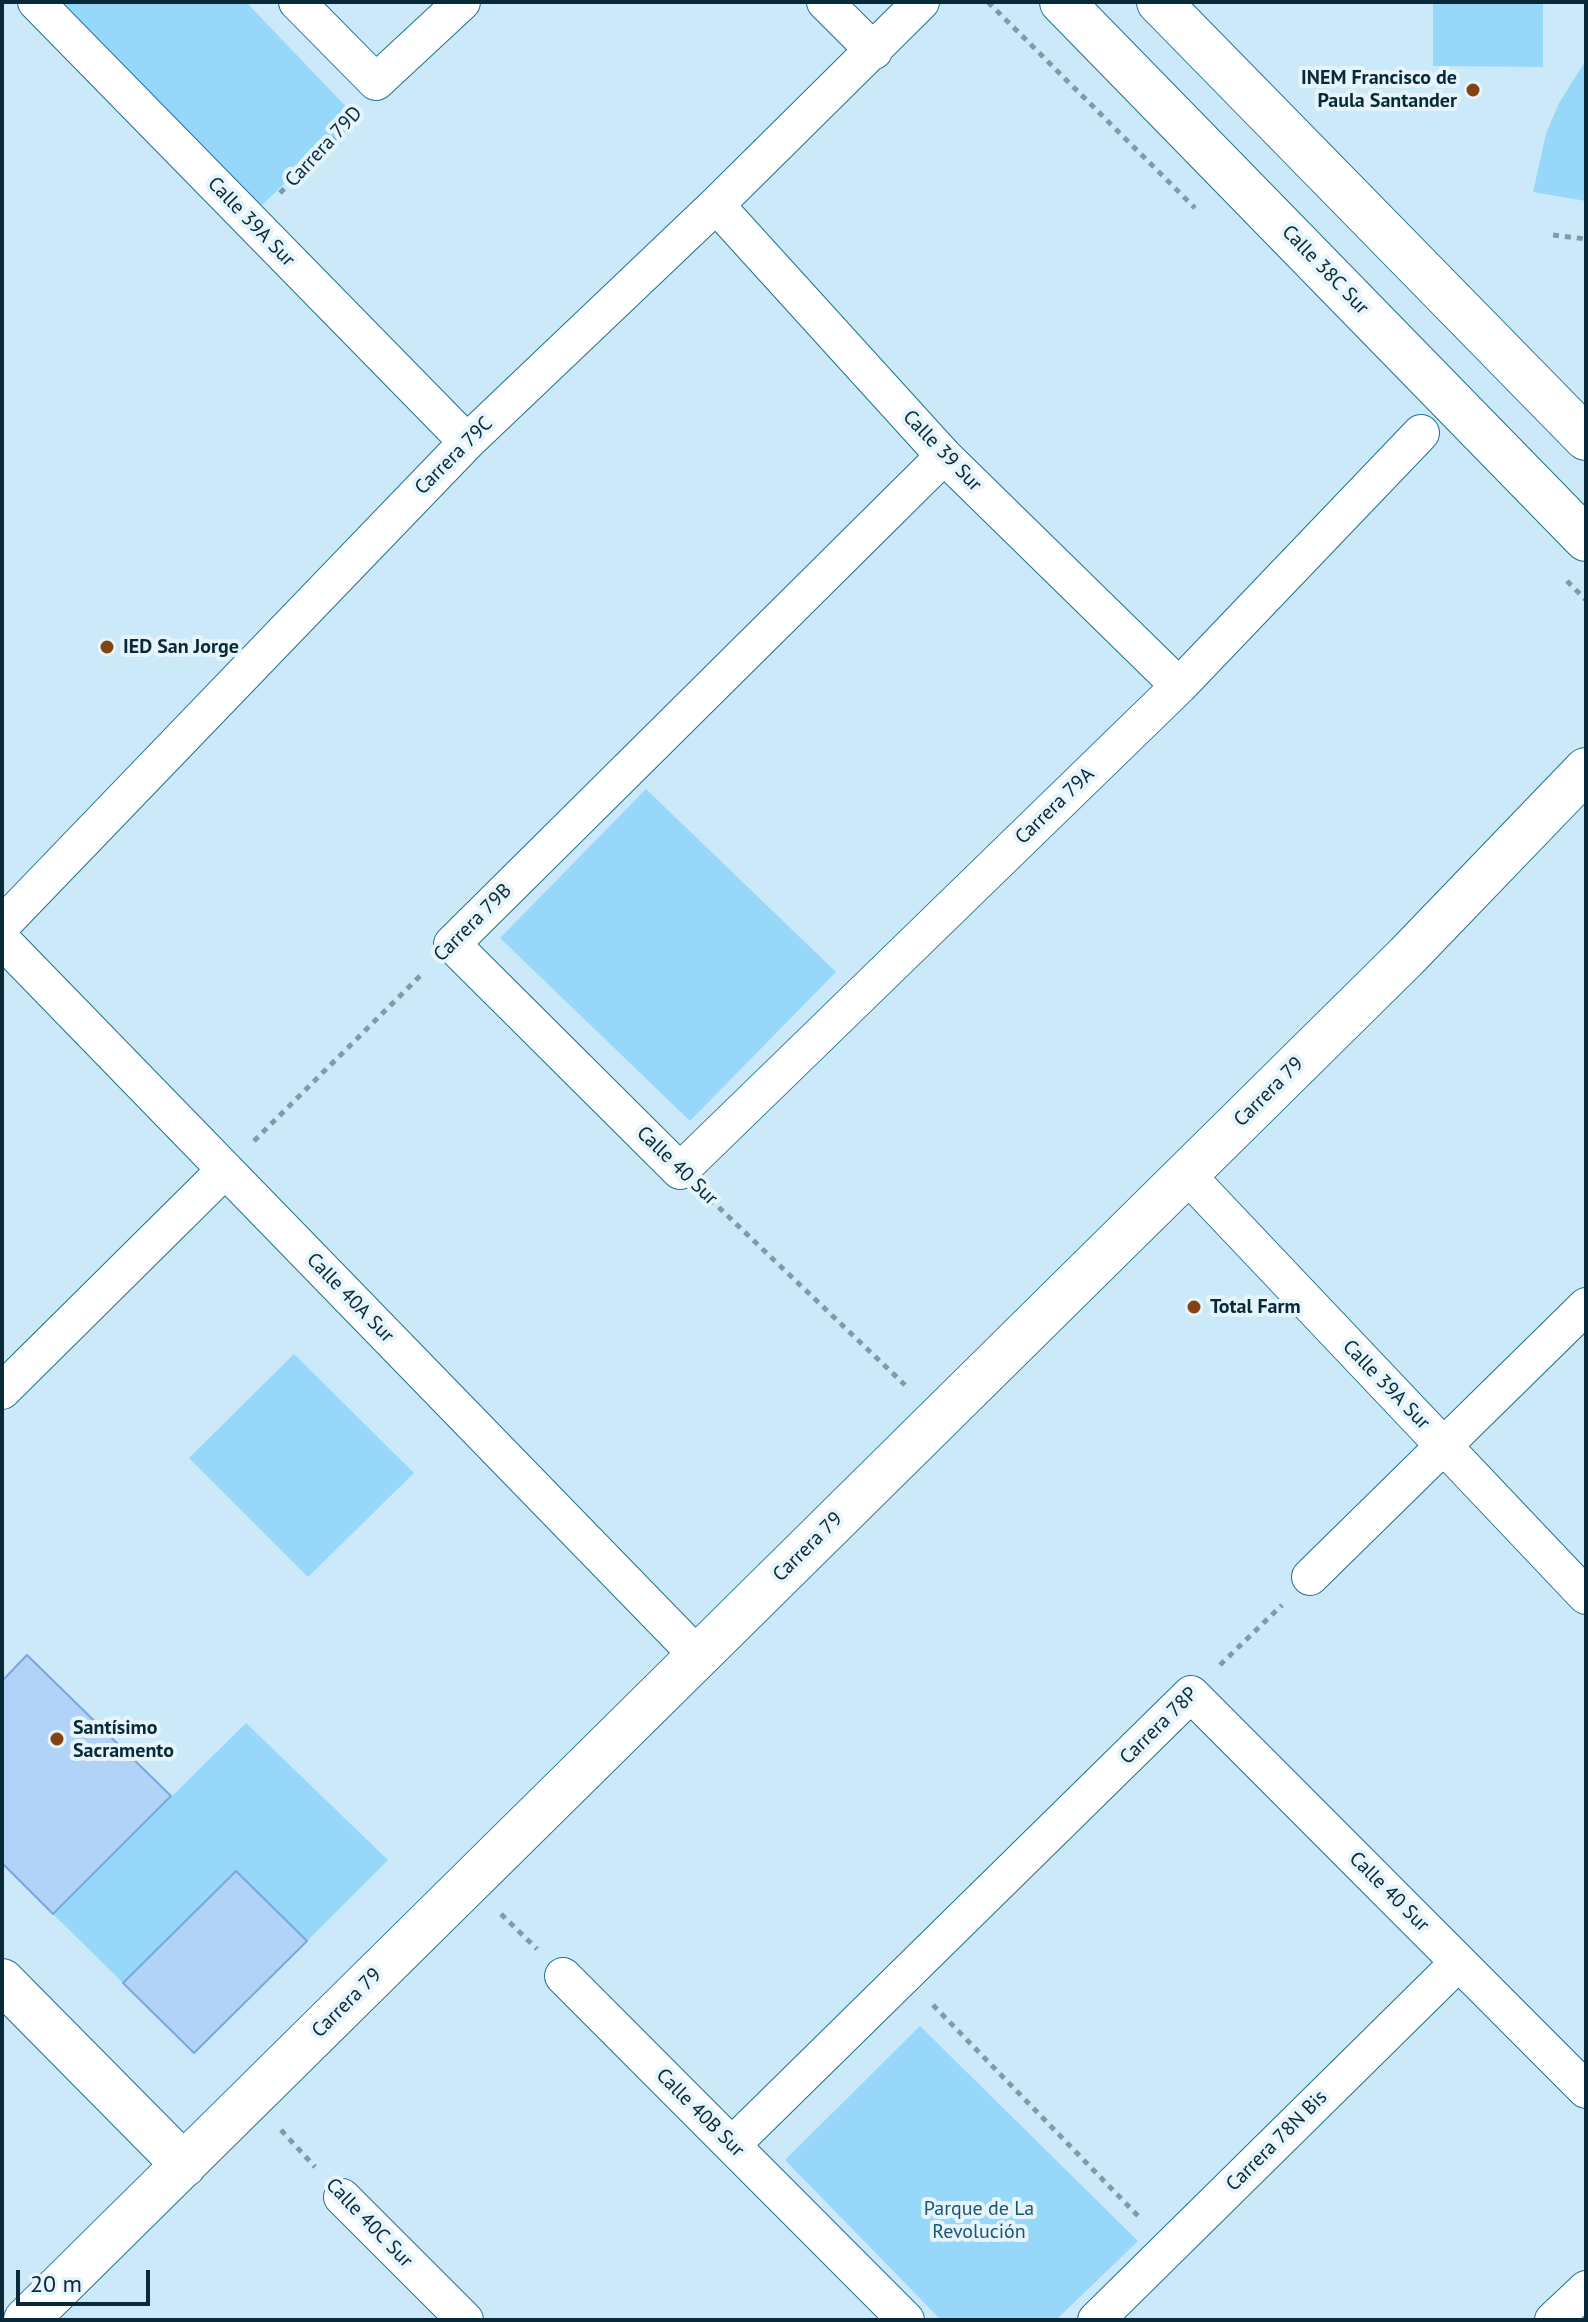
<!DOCTYPE html>
<meta charset="utf-8">
<style>
body{margin:0}
#map{position:relative;width:1588px;height:2322px;overflow:hidden;background:#cce9f9;font-family:"PT Sans",sans-serif}
canvas{display:block}
.frame{position:absolute;inset:0;border:4px solid #082938;pointer-events:none}
.scale{position:absolute;left:16px;top:2270px;width:134px;height:36px;box-sizing:border-box;border:4px solid #082938;border-top:0;padding-left:10px;font-size:24px;line-height:28px;white-space:nowrap;color:#082938;-webkit-text-stroke:6px #e6f4fc;paint-order:stroke}
</style>
<div id="map">
<canvas width="1588" height="2322"></canvas>
<div class="frame"></div>
<div class="scale">20 m</div>
</div>
<script>
const ctx = document.querySelector('canvas').getContext('2d');
ctx.lineJoin = 'round';
function fillPath(path, color) { ctx.fillStyle = color; ctx.fill(path, 'evenodd'); }
const poly = rows => new Path2D(rows.map(r => 'M' + r).join(''));
function trace(path, color, width, dash) { ctx.strokeStyle = color; ctx.lineWidth = width; ctx.lineCap = dash ? 'butt' : 'round'; ctx.setLineDash(dash || []); ctx.stroke(path); }
function write(font, color, halo, rows, align = 'center') {
  ctx.font = font + ' "PT Sans",sans-serif'; ctx.lineWidth = 8; ctx.setLineDash([]); ctx.textBaseline = 'middle'; ctx.strokeStyle = halo; ctx.fillStyle = color; for (const [text, x, y, turn = 0] of rows) {
    ctx.save(); ctx.translate(x, y); ctx.rotate((+turn || 0) * Math.PI / 180); ctx.textAlign = isNaN(turn) ? turn : align; if (halo) ctx.strokeText(text, 0, 0); ctx.fillText(text, 0, 0); ctx.restore();
  }
}
fillPath(poly([
 [61,2,246,2,355,116,259,208],
 [1433,2,1543,2,1543,67,1433,66],
 [1586,60,1586,201,1533,192,1546,134,1559,103],
 [646,789,836,972,690,1121,500,938],
 [294,1354,414,1473,308,1577,189,1458],
 [246,1723,388,1860,307,1941,235,1871,123,1983,53,1914],
 [920,2026,1138,2241,1056,2320,941,2320,785,2160]
]), '#97d8fa');
const building = poly([
 [27,1655,171,1796,53,1914,2,1863,2,1681,27,1655],
 [236,1871,307,1941,194,2053,123,1983,236,1871]
]);
fillPath(building, '#b2d3f8');
trace(building, '#78a8dc', 2);
const street = poly([
 [36,2,467,442],
 [297,2,376,82,462,2],
 [825,2,874,51],
 [716,205,944,456,1179,686],
 [944,456,452,944,680,1171,1179,686,1421,433],
 [2,925,467,442,716,205,921,2],
 [2,940,698,1656],
 [1186,1174,1586,1596],
 [2,1391,225,1170],
 [1310,1577,1586,1306],
 [563,1976,906,2320],
 [732,2145,1191,1694,1586,2090],
 [342,2197,465,2320],
 [1096,2320,1458,1963],
 [1553,2320,1586,2289]
]);
const secondary = poly([
 [1062,2,1586,539],
 [1159,2,1586,438],
 [2,1981,184,2165],
 [26,2320,1407,956,1586,770]
]);
trace(street, '#1f7193', 38);
trace(secondary, '#1f7193', 46);
trace(poly([
 [988,2,1195,208],
 [280,193,358,115],
 [1553,235,1586,239],
 [1567,581,1586,600],
 [254,1141,423,973],
 [710,1199,905,1385],
 [1220,1665,1282,1605],
 [501,1914,537,1949],
 [933,2005,1141,2219],
 [281,2130,315,2167]
]), '#7d9cab', 5, [6, 6]);
trace(street, '#fff', 36);
trace(secondary, '#fff', 44);
for (const [x, y, r, color] of [
 [1473,90,8,"#854212"],
 [107,647,8,"#854212"],
 [1194,1307,8,"#854212"],
 [57,1739,8,"#854212"]
]) { const dot = new Path2D(); dot.arc(x, y, r, 0, 2 * Math.PI); ctx.fillStyle = color; ctx.fill(dot); trace(dot, '#e6f4fc', 3); }
write('bold 20px', '#082938', '#e6f4fc', [
 ["INEM Francisco de",1457,78,"right"],
 ["Paula Santander",1457,101,"right"],
 ["IED San Jorge",123,647],
 ["Total Farm",1210,1307],
 ["Santísimo",73,1728],
 ["Sacramento",73,1751]
], 'left');
write('20px', '#082938', '#e6f4fc', [
 ["Carrera 79D",324,147,-47],
 ["Calle 39A Sur",251,222,46],
 ["Calle 38C Sur",1325,270,46],
 ["Calle 39 Sur",942,451,46],
 ["Carrera 79C",454,456,-45],
 ["Carrera 79A",1055,806,-44],
 ["Carrera 79B",473,923,-45],
 ["Carrera 79",1269,1092,-45],
 ["Calle 40 Sur",677,1166,44],
 ["Calle 40A Sur",350,1298,46],
 ["Calle 39A Sur",1386,1385,46],
 ["Carrera 79",808,1547,-45],
 ["Carrera 78P",1159,1726,-45],
 ["Calle 40 Sur",1389,1892,45],
 ["Carrera 79",347,2003,-45],
 ["Calle 40B Sur",700,2113,45],
 ["Carrera 78N Bis",1277,2141,-45],
 ["Calle 40C Sur",369,2223,46]
]);
write('20px', '#195570', '#e6f4fc', [
 ["Parque de La",979,2209],
 ["Revolución",979,2232]
]);
</script>
